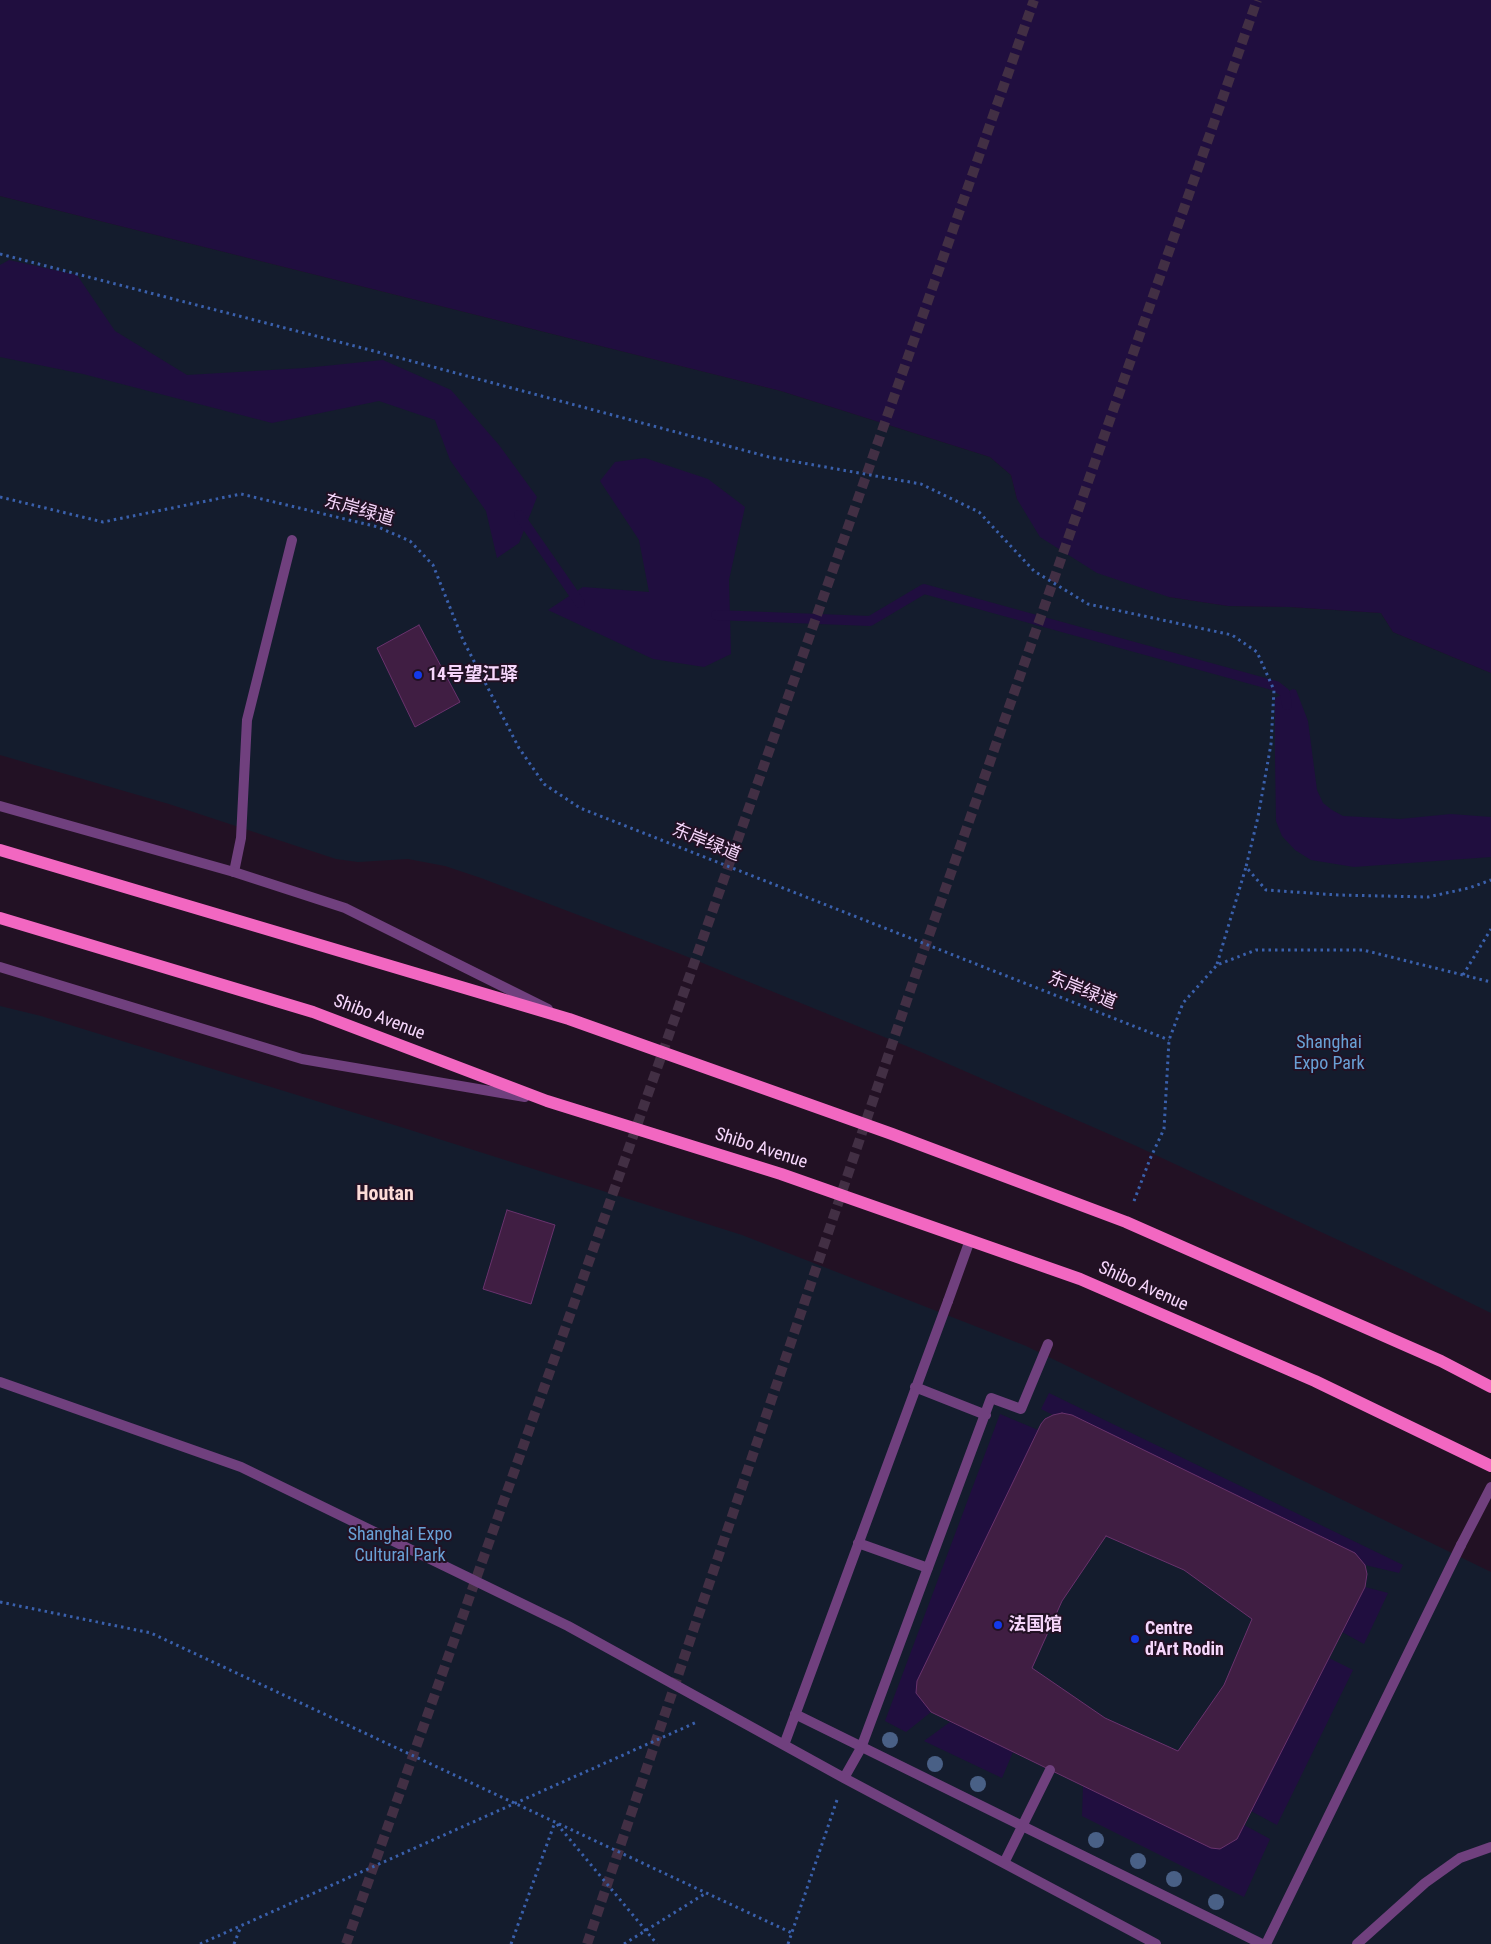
<!DOCTYPE html>
<meta charset="utf-8">
<style>
body{margin:0}
canvas{display:block;background:#221124}
</style>
<canvas width="1491" height="1944"></canvas>
<script>
const ctx = document.querySelector('canvas').getContext('2d');
ctx.lineJoin = 'round';
function fillPath(path, color) { ctx.fillStyle = color; ctx.fill(path, 'evenodd'); }
const poly = rows => new Path2D(rows.map(r => 'M' + r).join(''));
function trace(path, color, width, dash) { ctx.strokeStyle = color; ctx.lineWidth = width; ctx.lineCap = dash ? 'butt' : 'round'; ctx.setLineDash(dash || []); ctx.stroke(path); }
function write(font, color, halo, rows, align = 'center') {
  ctx.font = font + ' "Roboto Condensed","Noto Sans SC",sans-serif'; ctx.lineWidth = 4; ctx.setLineDash([]); ctx.textBaseline = 'middle'; ctx.strokeStyle = halo; ctx.fillStyle = color; for (const [text, x, y, turn = 0] of rows) {
    ctx.save(); ctx.translate(x, y); ctx.rotate((+turn || 0) * Math.PI / 180); ctx.textAlign = isNaN(turn) ? turn : align; if (halo) ctx.strokeText(text, 0, 0); ctx.fillText(text, 0, 0); ctx.restore();
  }
}
fillPath(poly([
 [0,196,781,391,990,457,1011,475,1017,499,1169,597,1228,606,1290,607,1381,613,1393,632,1491,673,1491,1313,1407,1272,1134,1145,921,1052,678,953,481,878,445,866,408,859,358,862,336,859,169,804,0,755],
 [0,1006,41,1016,404,1128,742,1235,1026,1346,1491,1572,1491,1944,0,1944]
]), '#141c2d');
fillPath(poly([
 [0,0,1491,0,1491,673,1393,632,1381,613,1290,607,1228,606,1169,597,1097,573,1040,537,1017,499,1011,475,990,457,781,391,0,196],
 [9,260,77,275,115,331,187,375,305,368,383,360,451,390,499,445,537,497,519,543,497,558,486,511,450,460,435,420,379,401,272,423,83,374,0,357,0,265],
 [645,458,708,479,745,507,729,580,731,654,704,667,653,659,548,610,583,587,649,592,639,540,600,481,615,462],
 [1293,689,1296,690,1308,721,1317,790,1323,803,1332,810,1343,816,1400,819,1451,814,1491,817,1491,857,1354,867,1311,860,1295,850,1282,836,1276,821,1275,756,1275,698],
 [1049,1393,1403,1565,1399,1573,1365,1565,1355,1553,1072,1415,1062,1413,1053,1415,1041,1409],
 [1000,1414,1038,1430,916,1693,931,1712,906,1732,885,1721],
 [1365,1587,1388,1593,1364,1644,1342,1632],
 [1329,1658,1353,1670,1277,1825,1251,1811],
 [950,1722,1013,1752,1002,1778,924,1741],
 [1083,1786,1220,1849,1237,1839,1244,1825,1270,1839,1244,1897,1082,1816]
]), '#200e3f');
trace(poly([
 [519,515,580,603],
 [716,615,870,621,924,589,1276,686,1285,693,1287,705]
]), '#200e3f', 10);
const building = poly([
 [419,625,460,702,415,727,377,648,419,625],
 [507,1210,555,1225,531,1304,483,1289,507,1210],
 [1062,1413,1072,1415,1355,1553,1365,1565,1367,1574,1365,1587,1237,1839,1220,1849,1211,1848,931,1712,916,1693,917,1681,1041,1424,1045,1419,1053,1415,1062,1413],
 [1106,1536,1184,1570,1252,1619,1224,1685,1178,1751,1105,1718,1032,1668,1062,1601,1106,1536]
]);
fillPath(building, '#401e43');
trace(building, '#69326d', 1);
trace(poly([
 [346,1944,582,1281,1034,0],
 [587,1944,926,944,1257,0]
]), '#422f44', 10, [10, 5]);
trace(poly([
 [0,254,370,350,769,457,921,484,979,512,1034,571,1088,604,1232,635,1257,652,1274,690,1271,744,1258,817,1246,867,1266,890,1338,895,1428,897,1469,888,1491,880],
 [0,497,103,522,241,494,378,527,410,541,433,565,463,640,519,748,544,784,580,808,1169,1040],
 [1217,964,1246,867],
 [1463,975,1491,929],
 [1134,1201,1150,1159,1164,1129,1169,1040,1183,1003,1217,965,1256,950,1363,950,1491,982],
 [0,1602,151,1633,792,1933],
 [557,1824,657,1944],
 [200,1944,697,1722],
 [234,1944,241,1926],
 [511,1944,555,1822],
 [624,1944,706,1893],
 [788,1944,837,1800]
]), '#3a60ac', 3, [2.5, 4]);
trace(poly([
 [234,872,241,838,247,720,292,540],
 [948,1301,970,1240],
 [1461,1545,1491,1487]
]), '#70407e', 10);
trace(poly([
 [0,1382,241,1467,568,1626,844,1778,1156,1944],
 [915,1387,986,1415],
 [858,1543,928,1568],
 [795,1714,1262,1944],
 [784,1745,948,1301],
 [844,1778,861,1748,991,1398,1021,1409,1048,1344],
 [1004,1863,1050,1770],
 [1266,1944,1461,1545],
 [1357,1944,1425,1883,1460,1858,1491,1847]
]), '#70407e', 10);
trace(poly([
 [0,806,234,872,345,908,548,1009],
 [0,967,302,1059,525,1097]
]), '#70407e', 10);
trace(poly([
 [0,850,569,1019,892,1134,1126,1222,1441,1361,1491,1387],
 [0,918,313,1012,547,1101,781,1174,1080,1279,1315,1381,1491,1466]
]), '#f267c1', 12);
ctx.fillStyle = '#496086';
for (const [x, y] of [
 [890,1740],
 [935,1764],
 [978,1784],
 [1096,1840],
 [1138,1861],
 [1174,1879],
 [1216,1902]
]) { ctx.beginPath(); ctx.arc(x, y, 8, 0, 2 * Math.PI); ctx.fill(); }
for (const [x, y, r, color] of [
 [418,675,5,"#1439ea"],
 [998,1625,5,"#1439ea"],
 [1135,1639,5,"#1439ea"]
]) { const dot = new Path2D(); dot.arc(x, y, r, 0, 2 * Math.PI); ctx.fillStyle = color; ctx.fill(dot); trace(dot, '#221124', 2); }
write('18px', '#f6d7fc', '#221124', [
 ["东岸绿道",359,511,16],
 ["东岸绿道",706,843,22],
 ["东岸绿道",1082,991,22],
 ["Shibo Avenue",379,1018,21],
 ["Shibo Avenue",761,1149,18],
 ["Shibo Avenue",1143,1287,24]
]);
write('bold 18px', '#f6d7fc', '#221124', [
 ["14号望江驿",428,675],
 ["法国馆",1008,1625],
 ["Centre",1145,1629],
 ["d'Art Rodin",1145,1650]
], 'left');
write('18px', '#69a1d6', '#221124', [
 ["Shanghai",1329,1043],
 ["Expo Park",1329,1064],
 ["Shanghai Expo",400,1535],
 ["Cultural Park",400,1556]
]);
write('bold 20px', '#fcdcd8', '#221124', [
 ["Houtan",385,1195]
]);
</script>
